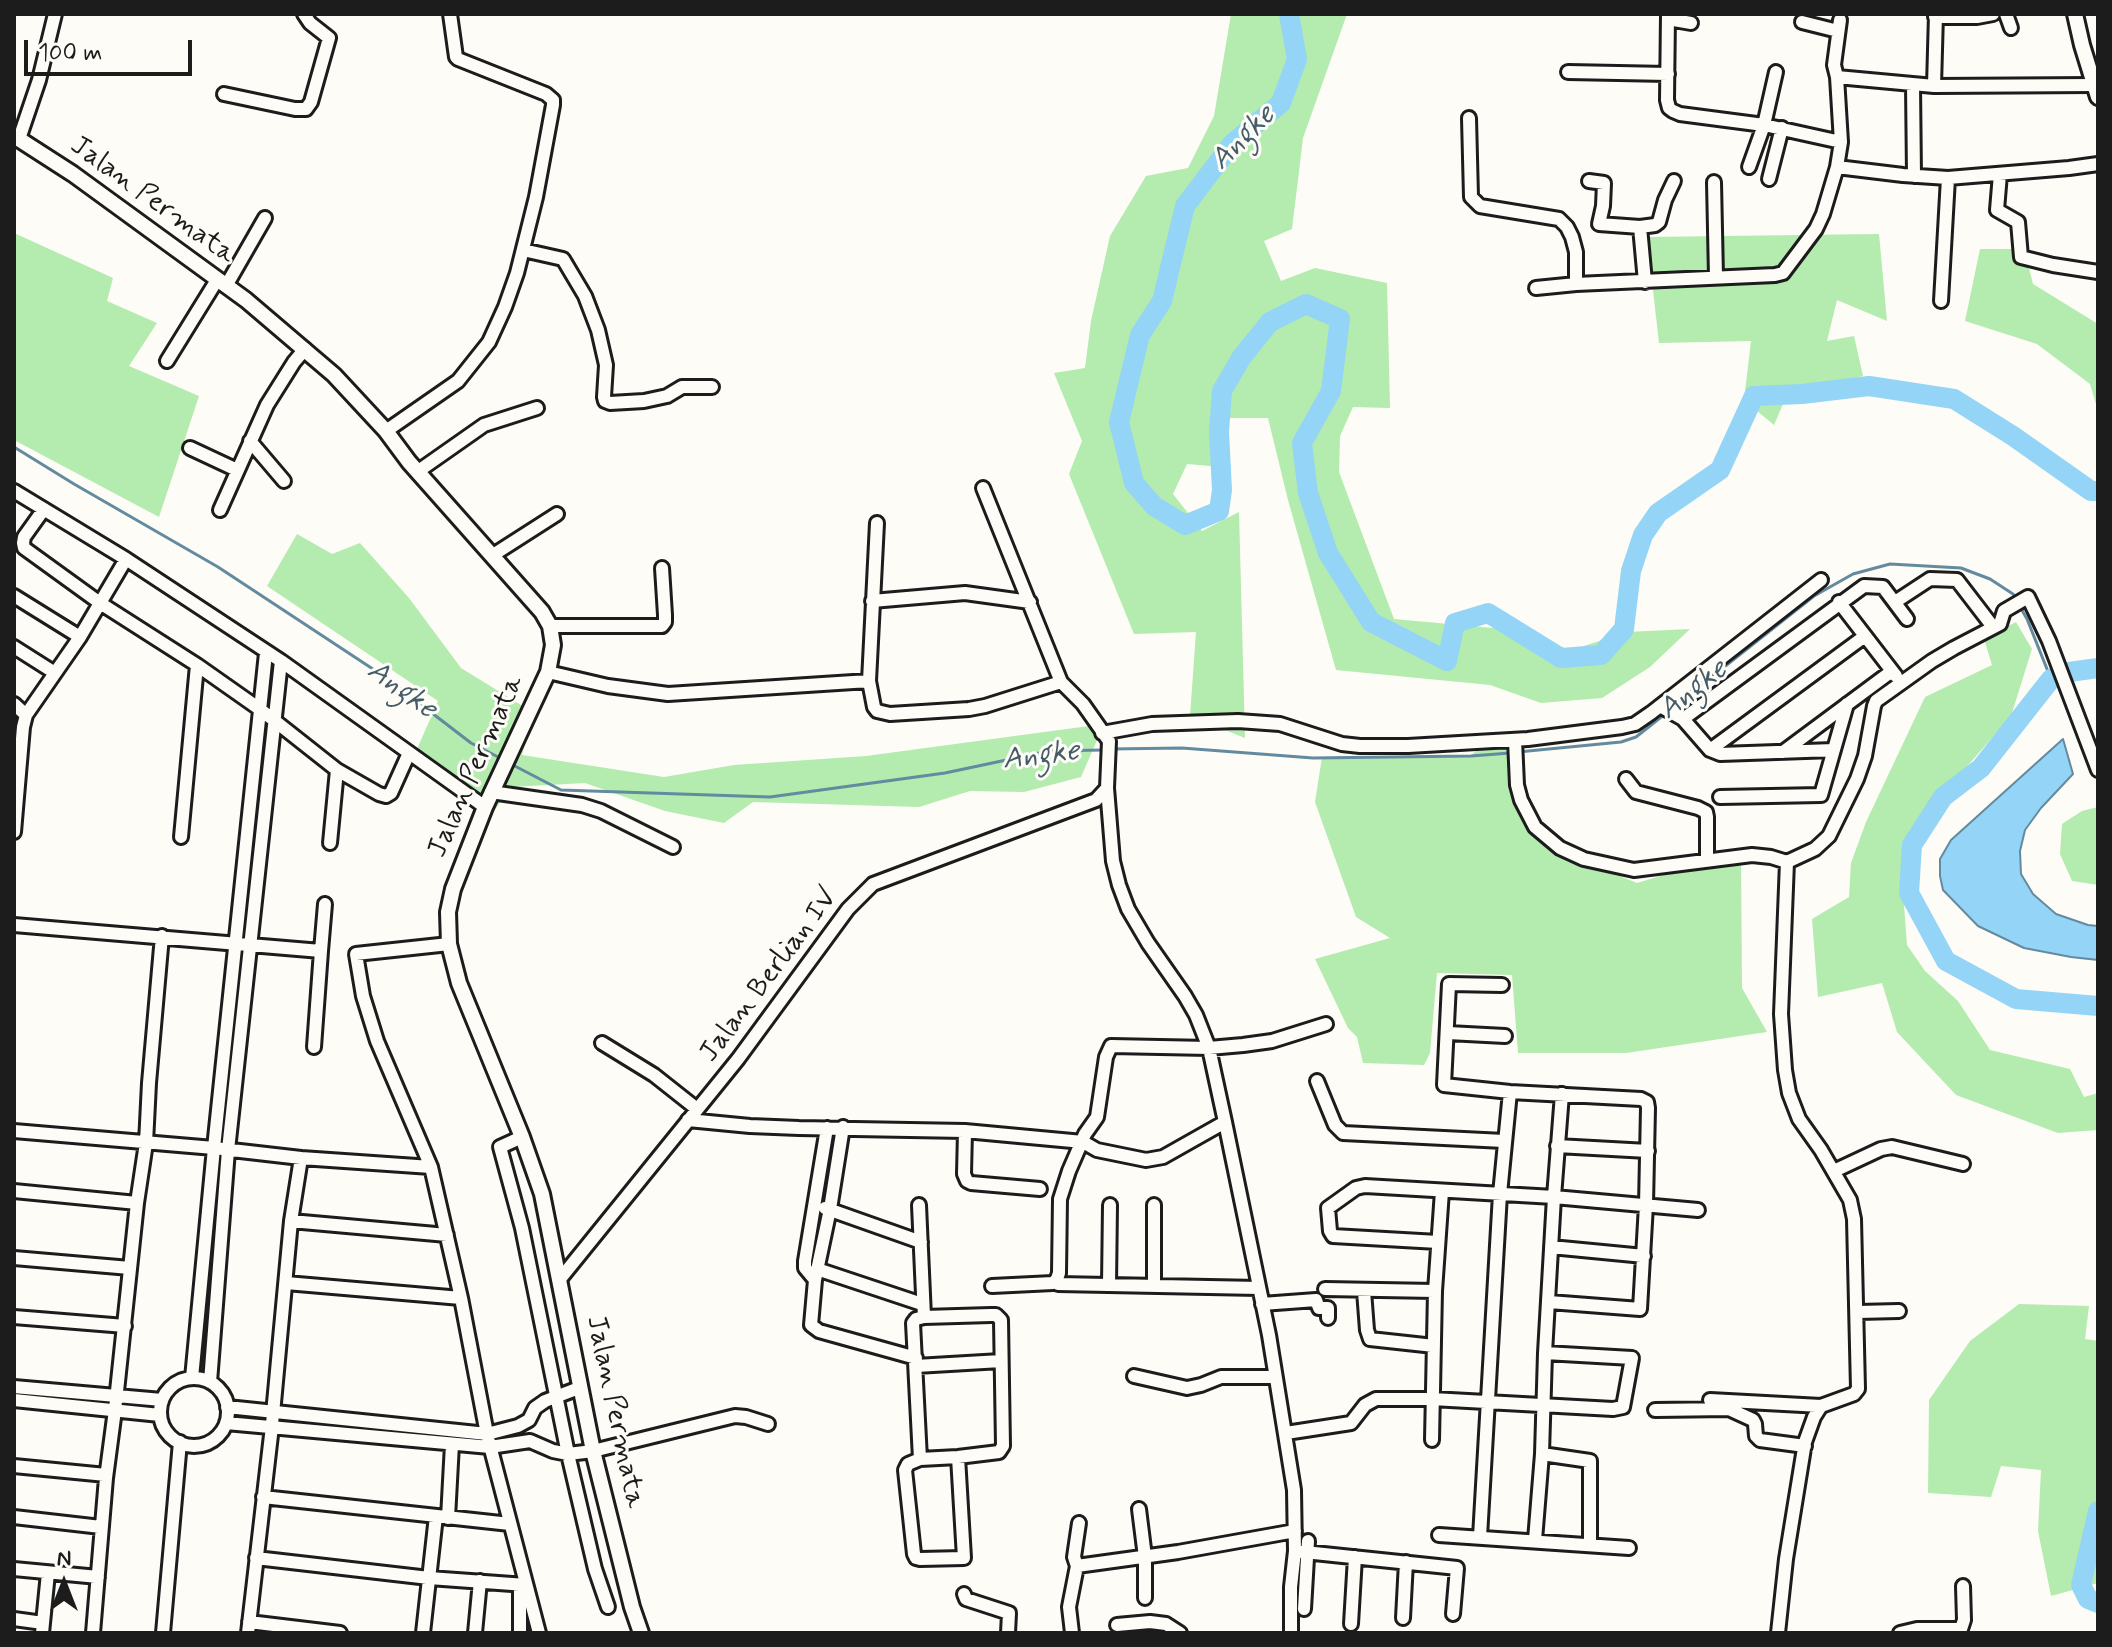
<!DOCTYPE html>
<style>
body{margin:0}
#map{position:relative;width:2112px;height:1647px;overflow:hidden;background:#fdfcf7;font-family:Mynerve,sans-serif}
canvas{display:block}
.frame{position:absolute;inset:0;border:16px solid #1c1c1c;pointer-events:none}
.north{position:absolute;left:24px;top:1543px;width:80px;height:80px;-webkit-text-stroke:6px #fdfcf7;paint-order:stroke;rotate:0deg;font-size:22px;font-weight:700;line-height:32px;text-align:center;color:#1c1c1c}
.north::after{content:'';display:block;margin:auto;width:28px;height:36px;background:#1c1c1c;clip-path:polygon(50% 0,100% 100%,50% 72%,0 100%)}
.scale{position:absolute;left:24px;top:40px;width:168px;height:36px;box-sizing:border-box;border:4px solid #1c1c1c;border-top:0;padding-left:10px;font-size:24px;line-height:28px;white-space:nowrap;color:#1c1c1c;-webkit-text-stroke:6px #fdfcf7;paint-order:stroke}
</style>
<div id="map">
<canvas width="2112" height="1647"></canvas>
<div class="frame"></div>
<div class="north">N</div>
<div class="scale">100 m</div>
</div>
<script>
const ctx = document.querySelector('canvas').getContext('2d');
ctx.lineJoin = 'round';
function fillPath(path, color) { ctx.fillStyle = color; ctx.fill(path, 'evenodd'); }
const poly = rows => new Path2D(rows.map(r => 'M' + r).join(''));
function trace(path, color, width, dash) { ctx.strokeStyle = color; ctx.lineWidth = width; ctx.lineCap = dash ? 'butt' : 'round'; ctx.setLineDash(dash || []); ctx.stroke(path); }
function write(font, color, halo, rows, align = 'center') {
  ctx.font = font + ' Mynerve,sans-serif'; ctx.lineWidth = 6; ctx.setLineDash([]); ctx.textBaseline = 'middle'; ctx.strokeStyle = halo; ctx.fillStyle = color; for (const [text, x, y, turn = 0] of rows) {
    ctx.save(); ctx.translate(x, y); ctx.rotate((+turn || 0) * Math.PI / 180); ctx.textAlign = isNaN(turn) ? turn : align; if (halo) ctx.strokeText(text, 0, 0); ctx.fillText(text, 0, 0); ctx.restore();
  }
}
fillPath(poly([
 [1231,14,1347,14,1303,138,1292,229,1264,241,1281,281,1315,268,1387,283,1390,408,1353,407,1340,436,1339,472,1394,619,1537,632,1559,654,1627,632,1690,629,1650,667,1602,698,1541,703,1490,685,1336,670,1288,500,1268,418,1225,418,1223,467,1187,464,1173,494,1202,531,1239,512,1245,738,1190,716,1196,632,1134,634,1069,474,1082,441,1054,373,1085,368,1091,321,1110,236,1146,176,1188,168,1214,116],
 [14,233,113,278,107,301,157,323,129,366,199,396,159,517,14,440],
 [1879,234,1887,321,1837,300,1827,341,1854,336,1863,376,1786,397,1774,425,1744,400,1751,341,1659,343,1647,237],
 [1980,249,2024,249,2033,284,2098,324,2098,411,2090,384,2037,344,1965,321],
 [297,534,332,554,360,543,409,598,461,668,534,713,522,755,664,777,734,765,866,756,1104,724,1081,777,1024,792,970,791,919,807,753,802,724,823,665,811,585,783,510,787,493,813,414,756,438,701,267,586],
 [2016,622,2032,649,2011,716,1922,818,1902,879,1907,945,1925,971,1958,1001,1990,1050,2070,1069,2084,1097,2098,1093,2098,1130,2058,1133,1956,1095,1897,1032,1882,983,1818,997,1812,919,1849,897,1851,863,1866,822,1925,697,1992,665,1984,639],
 [1513,738,1530,826,1558,851,1637,883,1741,852,1742,988,1767,1032,1626,1053,1518,1053,1512,975,1437,973,1430,1053,1424,1065,1363,1063,1357,1037,1348,1028,1315,959,1390,938,1356,917,1315,802,1322,757,1471,755,1491,740],
 [2098,807,2098,885,2072,881,2060,854,2062,824,2082,811],
 [2019,1304,2089,1306,2085,1339,2098,1341,2098,1583,2051,1596,2038,1531,2041,1470,2001,1466,1991,1497,1928,1493,1929,1400,1970,1341]
]), '#b4ebae');
const water = poly([
 [2063,739,2073,774,2041,808,2025,830,2020,851,2021,874,2033,894,2056,914,2088,925,2098,926,2098,960,2071,957,2024,948,1978,926,1943,890,1940,876,1940,859,1951,840,2063,739]
]);
fillPath(water, '#94d4f6');
trace(water, '#648a9f', 2);
trace(poly([
 [14,447,74,484,218,567,385,677,471,743,502,759],
 [2019,605,2027,619,2051,679],
 [1671,709,1814,596,1853,574,1890,564,1961,568,1990,579,2013,594,2016,599],
 [1111,749,1182,748,1313,758,1471,756,1510,753],
 [1518,752,1621,742,1636,737,1665,714],
 [509,763,561,790,770,797,945,773,1049,751,1103,750]
]), '#648a9f', 3);
trace(poly([
 [1289,14,1297,59,1281,103,1232,144,1185,206,1162,301,1140,335,1119,422,1134,483,1154,506,1185,525,1219,511,1222,490,1219,432,1222,391,1241,358,1270,322,1306,304,1340,319,1331,391,1302,443,1308,493,1328,553,1371,622,1447,661,1455,623,1488,613,1561,658,1601,655,1624,629,1631,571,1643,535,1658,513,1720,470,1754,396,1802,394,1869,386,1954,399,2013,436,2091,491,2098,491],
 [2098,668,2062,673,2051,679,1981,768,1943,797,1912,845,1909,893,1946,961,2016,999,2098,1006],
 [2098,1511,2081,1585,2088,1599,2098,1603]
]), '#94d4f6', 20);
const minor = poly([
 [1668,14,1667,100,1669,108,1673,111,1680,114,1764,125,1841,142],
 [2006,14,2011,28],
 [1935,17,1977,17,1993,14],
 [1668,19,1691,23],
 [1802,22,1838,31],
 [1568,72,1668,74],
 [1837,77,1834,65,1840,20],
 [1913,85,1914,176],
 [1934,86,1936,14],
 [224,94,295,109,306,109,311,102,329,38,310,23,304,14],
 [1469,118,1471,197,1480,206,1559,219,1567,227,1572,237,1576,252,1576,284],
 [19,139,39,80,55,14],
 [1749,167,1764,125,1776,72],
 [1837,167,1903,175,1948,178,2069,168,2098,164],
 [2000,174,1997,210,2018,222,2021,257,2053,265,2098,272],
 [1769,179,1782,128],
 [1589,181,1604,183,1603,206,1599,224,1640,227,1645,282],
 [1714,182,1716,277],
 [1640,227,1655,225,1659,222,1665,200,1674,181],
 [523,250,563,259,585,296,598,330,606,365,604,397,605,401,610,403,644,401,667,396,682,387,712,387],
 [226,286,265,218],
 [1536,288,1576,284,1775,275,1783,273,1816,229,1823,214,1837,167,1841,142,1837,77,1934,86,2094,85],
 [1941,301,1948,178],
 [167,361,217,280],
 [386,431,458,381,489,342,505,307,517,273,536,197,553,105,553,100,546,94,458,59,456,57,450,14],
 [250,441,284,481],
 [190,448,237,470],
 [417,472,484,425,537,408],
 [14,491,126,559,281,661,485,807],
 [44,509,24,537,23,543,24,548,100,603,197,665,261,710,337,770,379,794,386,796,391,793,409,753],
 [220,510,267,405,294,362,305,349],
 [877,523,869,681,874,707,877,711,890,714,969,709,985,706,1061,682],
 [493,555,557,514],
 [14,596,80,637],
 [872,601,965,593,1030,602],
 [1839,602,1896,676],
 [1895,602,1930,579,1957,580,1990,623],
 [550,626,662,626,665,622,665,615,662,568],
 [14,647,55,673],
 [548,672,608,686,668,694,869,681],
 [14,704,26,715],
 [1660,706,1683,719,1710,750,1720,754,1834,750],
 [1683,719,1864,586,1883,587,1907,619],
 [1102,733,1152,724,1238,721,1280,724,1342,744,1360,746,1408,746,1528,739,1622,727,1635,724,1651,713,1821,580],
 [1515,740,1517,785,1521,800,1535,827,1560,848,1584,859,1634,870,1752,855,1771,857,1787,862],
 [1710,750,1865,636],
 [1783,752,1892,671],
 [1626,779,1636,792,1698,808,1706,812,1707,817,1707,861],
 [1107,788,1113,861,1119,885,1128,909,1148,943,1185,996,1196,1015,1209,1048,1225,1122,1269,1335,1294,1490,1295,1551,1291,1587,1291,1633],
 [491,792,582,805,601,811,673,847],
 [1720,797,1821,795,1847,704],
 [14,832,23,727,26,715,80,637,126,559],
 [181,837,197,665],
 [330,843,337,770],
 [14,925,321,951,314,1047],
 [449,944,356,954,363,996,377,1041,431,1167,461,1298,487,1434,539,1633],
 [321,951,325,904],
 [1502,985,1449,984,1444,1085,1510,1092,1641,1099,1647,1102,1648,1108,1646,1205,1640,1309,1549,1302],
 [1448,1033,1505,1036],
 [602,1043,654,1075,697,1109],
 [1317,1081,1335,1125,1343,1133,1504,1141],
 [688,1120,750,1126,799,1128,965,1131,1083,1142,1097,1150,1146,1160,1163,1157,1225,1122],
 [843,1127,830,1209,815,1280,811,1325,819,1331,916,1358],
 [14,1131,214,1148,301,1158,431,1167],
 [965,1131,964,1174,967,1181,971,1183,1040,1189],
 [522,1137,500,1147,522,1228,568,1454,595,1569,608,1607],
 [1557,1146,1648,1151],
 [1834,1171,1881,1149,1892,1147,1963,1164],
 [14,1191,137,1203],
 [919,1205,924,1317,916,1319,913,1323,920,1459,958,1457,999,1452,1003,1446,1001,1320,996,1315,991,1315,924,1317],
 [825,1208,921,1242],
 [291,1221,447,1235],
 [1438,1242,1333,1236,1330,1231,1328,1208,1356,1188,1365,1186,1554,1197,1698,1210],
 [1551,1247,1644,1256],
 [14,1258,130,1268],
 [817,1269,922,1304],
 [560,1279,738,1059,848,909,873,884,1096,800,1107,788,1109,741,1083,704,1061,682,983,488],
 [815,1280,805,1268,805,1261,827,1128],
 [286,1283,461,1298],
 [1058,1284,1259,1288],
 [1109,1285,1110,1205],
 [992,1286,1053,1283,1057,1279,1059,1273,1060,1199,1069,1171,1085,1134,1097,1117,1106,1057,1111,1046,1209,1048,1243,1045,1272,1041,1326,1024],
 [1154,1286,1154,1205],
 [1325,1289,1435,1291],
 [1364,1291,1367,1330,1370,1339,1434,1346],
 [1262,1304,1316,1300,1319,1308,1328,1308,1328,1318],
 [1858,1312,1899,1311],
 [14,1317,125,1326],
 [916,1366,1001,1361],
 [1134,1376,1187,1388,1201,1385,1221,1377,1275,1377],
 [192,1378,214,1148,266,653],
 '160 1412a34 34 0 1 1 68 0a34 34 0 1 1-68 0Z',
 [210,1382,228,1150,281,661],
 [14,1387,162,1400],
 [14,1400,160,1415],
 [1710,1400,1821,1406,1854,1394,1858,1389,1854,1219,1850,1200,1821,1150,1799,1119,1789,1093,1785,1070,1781,1014,1787,862,1815,849,1829,836,1857,779,1865,756,1874,706,1876,701,1932,661,1954,648,2000,624,2004,611,2028,597,2049,641,2098,770],
 [227,1407,487,1434,518,1426,529,1420,535,1408,545,1401,579,1388],
 [1655,1410,1729,1409,1753,1420,1755,1424,1756,1436,1760,1440,1805,1446],
 [226,1423,490,1447,530,1441,553,1451,568,1454,593,1451,735,1416,746,1417,768,1424],
 [1286,1433,1351,1423,1365,1405,1376,1399,1432,1399,1613,1409,1623,1407,1632,1358,1545,1353],
 [1432,1440,1435,1291,1442,1191],
 [1542,1454,1590,1461,1590,1545],
 [920,1459,908,1464,905,1470,914,1554,916,1558,920,1559,964,1558,958,1457],
 [14,1466,106,1475],
 [263,1497,510,1524],
 [1139,1509,1145,1557,1145,1598],
 [14,1517,101,1527],
 [448,1518,452,1444],
 [1439,1535,1629,1548],
 [1480,1537,1500,1194,1510,1092],
 [1535,1540,1542,1454,1545,1353,1554,1197,1562,1094],
 [1295,1551,1457,1568,1453,1614],
 [256,1558,429,1578,526,1585],
 [1077,1566,1178,1552,1295,1531],
 [14,1569,98,1577],
 [964,1594,966,1599,1009,1613,1008,1633],
 [1304,1609,1308,1541],
 [1403,1618,1406,1562],
 [14,1619,43,1623],
 [249,1622,340,1633],
 [1351,1624,1355,1557],
 [1117,1625,1150,1622,1166,1624,1180,1633],
 [42,1633,48,1573],
 [93,1633,106,1478,115,1410,137,1203,146,1143,149,1083,162,936],
 [163,1633,180,1442],
 [248,1633,271,1435,291,1221,301,1158],
 [423,1633,436,1516],
 [475,1633,480,1581],
 [520,1633,520,1584],
 [1072,1633,1069,1607,1077,1566,1074,1557,1079,1523],
 [1778,1633,1786,1559,1805,1442,1814,1417,1821,1406],
 [1900,1633,1917,1629,1961,1629,1964,1620,1963,1586]
]);
const major = poly([
 [2075,14,2082,45,2098,97],
 [14,136,73,174,246,300,334,375,386,431,409,462,542,612,550,626,553,645,548,672,485,807,453,889,448,912,449,944,459,983,522,1137,542,1194,593,1451,632,1607,641,1633]
]);
trace(minor, '#1c1c1c', 18);
trace(major, '#1c1c1c', 20);
trace(minor, '#fdfcf7', 12);
trace(major, '#fdfcf7', 14);
write('28px', '#1c1c1c', '#fdfcf7', [
 ["Jalan Permata",152,201,36],
 ["Jalan Permata",477,767,-66],
 ["Jalan Berlian IV",770,976,-53],
 ["Jalan Permata",614,1412,78]
]);
write('italic 30px', '#465c68', '#fdfcf7', [
 ["Angke",1244,139,-45],
 ["Angke",401,691,36],
 ["Angke",1694,691,-38],
 ["Angke",1041,757,-7]
]);
</script>
